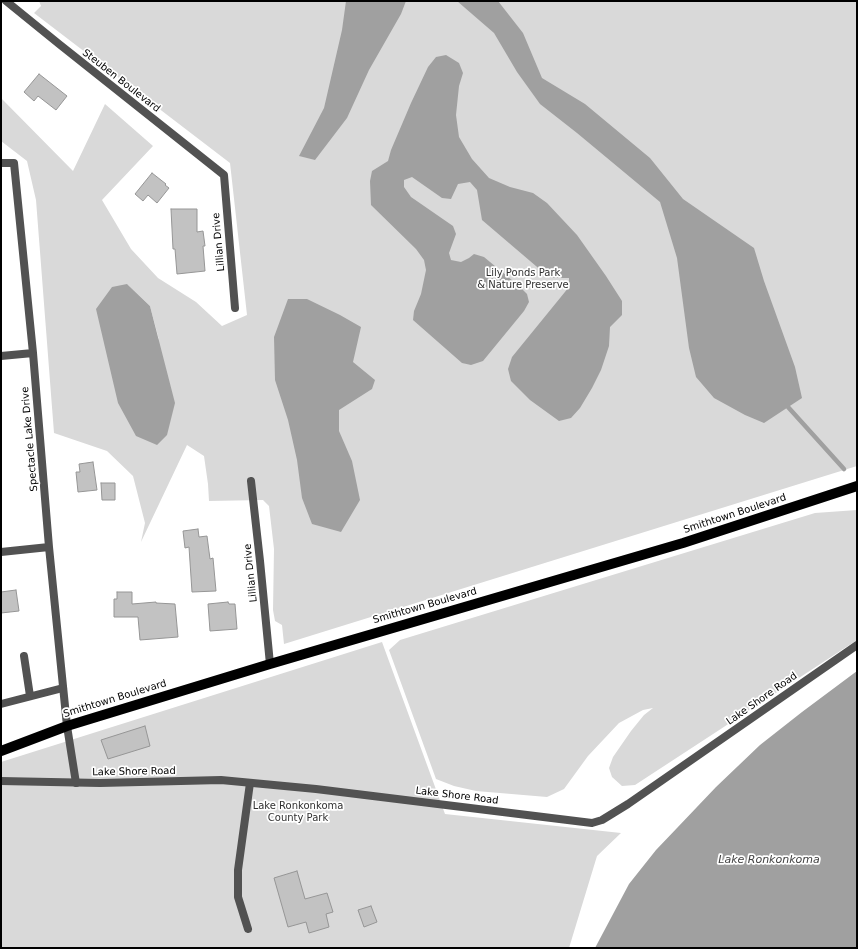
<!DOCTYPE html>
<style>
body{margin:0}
#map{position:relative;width:858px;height:949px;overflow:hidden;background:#fff;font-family:"DejaVu Sans",sans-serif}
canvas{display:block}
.frame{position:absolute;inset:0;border:2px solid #000;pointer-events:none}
</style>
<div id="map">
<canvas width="858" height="949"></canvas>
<div class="frame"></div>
</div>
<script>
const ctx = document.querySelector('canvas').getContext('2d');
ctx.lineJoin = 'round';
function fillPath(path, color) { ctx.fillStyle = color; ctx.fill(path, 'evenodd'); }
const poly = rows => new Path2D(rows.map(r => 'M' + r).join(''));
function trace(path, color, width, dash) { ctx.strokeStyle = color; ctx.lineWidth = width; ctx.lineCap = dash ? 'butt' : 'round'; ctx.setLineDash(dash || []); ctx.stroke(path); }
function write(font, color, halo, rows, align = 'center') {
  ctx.font = font + ' "DejaVu Sans",sans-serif'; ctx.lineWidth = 3.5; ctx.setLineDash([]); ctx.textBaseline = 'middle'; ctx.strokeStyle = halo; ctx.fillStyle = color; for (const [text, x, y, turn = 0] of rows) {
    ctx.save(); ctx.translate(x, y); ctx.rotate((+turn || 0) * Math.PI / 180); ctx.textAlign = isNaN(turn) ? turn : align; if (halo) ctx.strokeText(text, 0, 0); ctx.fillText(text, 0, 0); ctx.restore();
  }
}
fillPath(poly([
 [39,1,857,1,857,466,284,644,282,625,275,621,273,610,274,549,269,506,263,500,209,501,208,484,204,456,187,445,141,542,145,523,133,476,107,451,54,433,36,200,27,161,1,141,1,98,73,171,105,104,153,146,102,200,131,249,158,278,196,302,222,326,247,315,230,163,34,13,41,6],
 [127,284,150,306,159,340],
 [857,510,857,640,635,785,622,786,612,777,609,768,613,757,631,731,644,715,653,708,643,710,619,723,588,756,564,789,547,797,476,791,454,786,436,779,389,650,400,640,815,513],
 [382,642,445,814,621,833,597,856,569,948,1,948,1,762]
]), '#d9d9d9');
fillPath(poly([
 [346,1,406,1,401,14,369,70,347,118,315,160,299,156,324,108,342,30],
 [457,1,498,1,523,33,542,78,585,104,650,158,683,199,754,248,764,281,795,367,802,398,764,423,745,415,714,398,696,377,689,348,677,258,660,202,577,133,540,104,517,72,494,33],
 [446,55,459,63,463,73,459,86,456,115,459,137,472,159,489,178,510,187,533,193,547,203,577,235,606,276,622,301,622,315,610,327,609,346,601,370,592,388,580,408,571,418,559,421,530,400,511,381,508,369,512,357,569,287,569,278,550,278,482,220,477,190,470,182,458,184,451,199,442,198,412,177,404,180,404,187,411,197,453,226,456,234,449,253,451,260,461,262,469,258,474,254,484,257,519,286,527,294,529,302,524,311,483,361,471,365,462,363,413,320,414,311,421,294,426,270,424,260,416,249,371,205,370,181,372,171,388,161,391,150,411,103,428,67,436,57],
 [127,284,150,306,175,403,167,435,157,445,136,436,118,403,96,309,112,287],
 [288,299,307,299,340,315,361,327,353,362,375,380,372,389,339,410,339,431,352,461,360,500,341,532,312,524,302,498,297,460,288,420,275,380,274,337],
 [857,671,857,948,595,948,629,884,656,850,677,828,716,787,760,745,802,712]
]), '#a0a0a0');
trace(poly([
 [788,407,844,469]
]), '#a0a0a0', 4.5);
const building = poly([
 [39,74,67,96,56,110,38,96,34,101,24,92,39,74],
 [152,173,166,184,165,185,169,188,157,203,148,195,143,201,135,194,152,173],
 [171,209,197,209,197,232,203,231,205,246,203,246,205,271,177,274,175,249,173,249,171,209],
 [93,462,97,490,78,492,76,472,80,472,79,464,93,462],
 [101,483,115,483,115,500,102,500,101,483],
 [198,529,199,537,207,536,210,559,213,558,216,591,192,592,189,547,185,548,183,531,198,529],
 [16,590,19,611,1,613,1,592,16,590],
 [117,592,132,592,132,604,156,602,156,603,175,604,178,637,140,640,138,617,114,617,114,599,117,599,117,592],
 [228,602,229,604,235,604,237,629,210,631,208,604,228,602],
 [145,726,150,746,108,759,101,740,145,726],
 [297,871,305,899,327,893,333,912,326,914,329,927,309,933,306,922,288,927,274,878,297,871],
 [371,906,377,922,364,927,358,910,371,906]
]);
fillPath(building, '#c2c2c2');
trace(building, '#969696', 1);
trace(poly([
 [24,656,30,696],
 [1,704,63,688],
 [67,726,76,783],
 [248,929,238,897,238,870,250,783]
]), '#525252', 8);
trace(poly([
 [6,1,59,44,224,175,235,308],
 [1,163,14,163,33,353,49,547,67,726],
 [1,356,33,353],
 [251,481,260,561,270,664],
 [1,552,49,547],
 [1,781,100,783,221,780,316,789,592,823,602,820,628,804,857,645]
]), '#525252', 8);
trace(poly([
 [1,751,67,726,270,664,683,543,857,486]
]), '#000', 10);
write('10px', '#000', '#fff', [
 ["Steuben Boulevard",121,81,38],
 ["Lillian Drive",219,242,-95],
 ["Spectacle Lake Drive",30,439,-95],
 ["Smithtown Boulevard",735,514,-18],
 ["Lillian Drive",251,573,-96],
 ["Smithtown Boulevard",425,606,-16],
 ["Smithtown Boulevard",115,699,-17],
 ["Lake Shore Road",762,699,-35],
 ["Lake Shore Road",134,772,-1],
 ["Lake Shore Road",457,796,7]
]);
write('10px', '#303030', '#fff', [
 ["Lily Ponds Park",523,273],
 ["& Nature Preserve",523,285],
 ["Lake Ronkonkoma",298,806],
 ["County Park",298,818]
]);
write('italic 11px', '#414141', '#fff', [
 ["Lake Ronkonkoma",769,860]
]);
</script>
